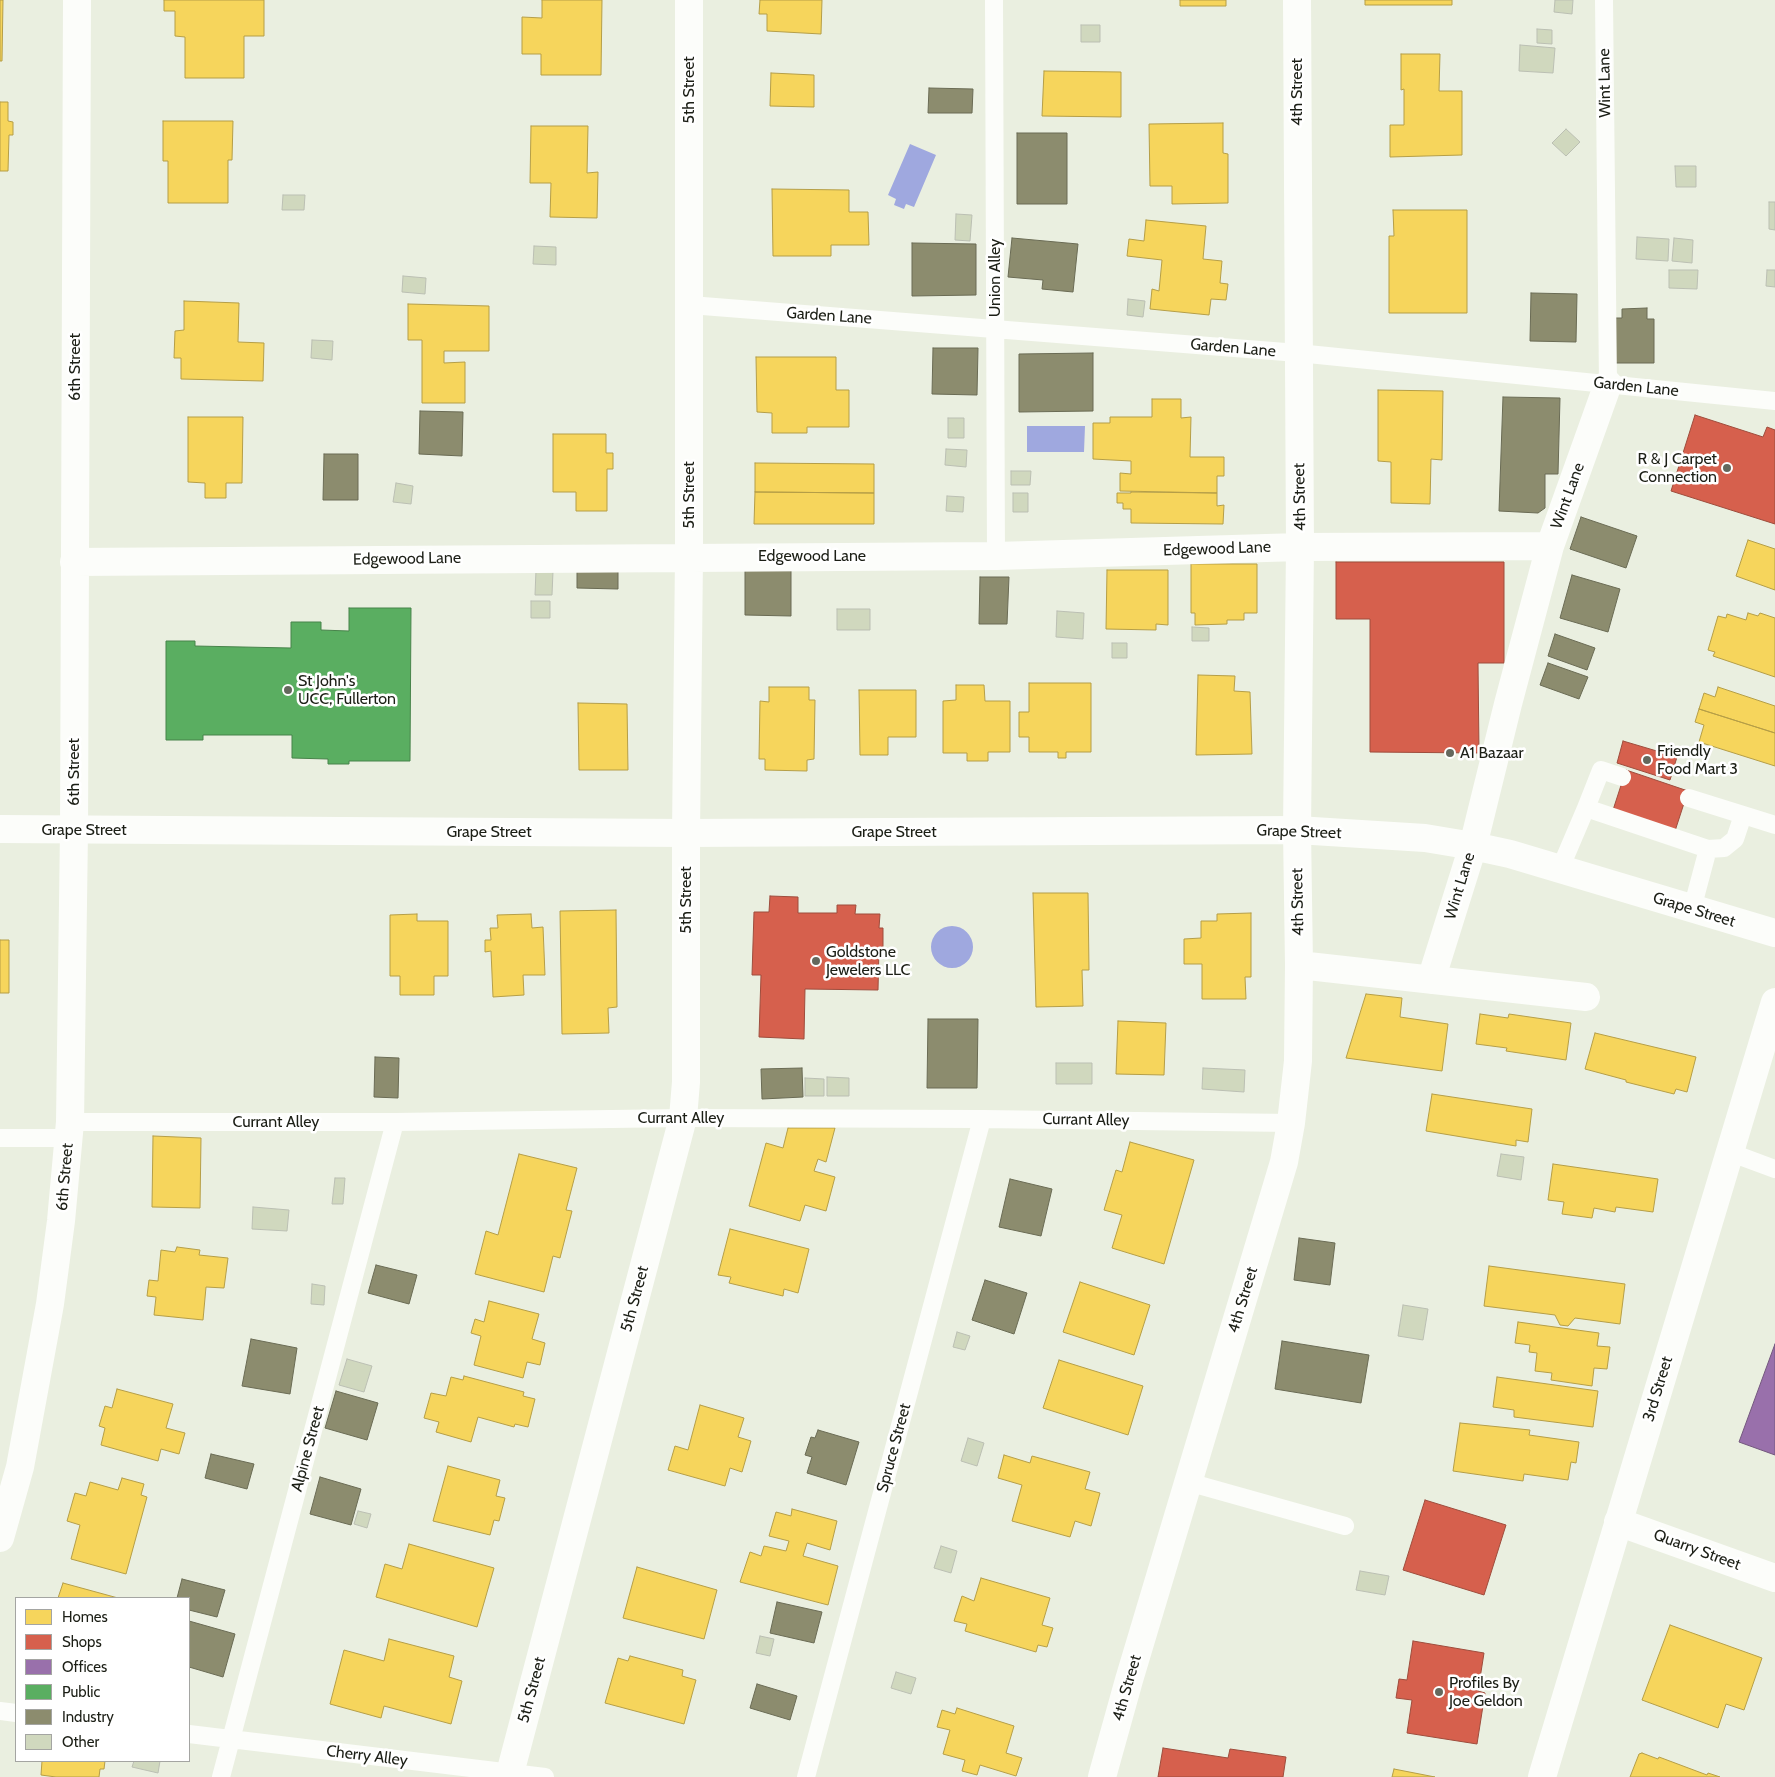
<!DOCTYPE html>
<style>
body{margin:0}
#map{position:relative;width:1775px;height:1777px;overflow:hidden;background:#eaefe0;font-family:Cabin,sans-serif}
canvas{display:block}
.legend{position:absolute;left:15px;top:1597px;width:175px;height:165px;box-sizing:border-box;background:#fff;border:1px solid #a4a5a2;margin:0;padding:6px 9px;list-style:none;font-size:15px;color:#1c1f16}
.legend li{display:flex;align-items:center;gap:10px;height:25px}
.legend b{width:25px;border:1px solid #a4a5a2}
</style>
<div id="map">
<canvas width="1775" height="1777"></canvas>
<ul class="legend">
<li><b style="height:14px;background:#f6d55c"></b>Homes</li>
<li><b style="height:14px;background:#d6604d"></b>Shops</li>
<li><b style="height:14px;background:#9970ab"></b>Offices</li>
<li><b style="height:14px;background:#5aae61"></b>Public</li>
<li><b style="height:14px;background:#8c8c6e"></b>Industry</li>
<li><b style="height:14px;background:#d0d8be"></b>Other</li>
</ul>
</div>
<script>
const ctx = document.querySelector('canvas').getContext('2d');
ctx.lineJoin = 'round';
function fillPath(path, color) { ctx.fillStyle = color; ctx.fill(path, 'evenodd'); }
const poly = rows => new Path2D(rows.map(r => 'M' + r).join(''));
function trace(path, color, width, dash) { ctx.strokeStyle = color; ctx.lineWidth = width; ctx.lineCap = dash ? 'butt' : 'round'; ctx.setLineDash(dash || []); ctx.stroke(path); }
function write(font, color, halo, rows, align = 'center') {
  ctx.font = font + ' Cabin,sans-serif'; ctx.lineWidth = 5; ctx.setLineDash([]); ctx.textBaseline = 'middle'; ctx.strokeStyle = halo; ctx.fillStyle = color; for (const [text, x, y, turn = 0] of rows) {
    ctx.save(); ctx.translate(x, y); ctx.rotate((+turn || 0) * Math.PI / 180); ctx.textAlign = isNaN(turn) ? turn : align; if (halo) ctx.strokeText(text, 0, 0); ctx.fillText(text, 0, 0); ctx.restore();
  }
}
fillPath(poly([
 [910,144,936,155,914,207,906,204,904,209,894,205,896,199,888,195],
 [1027,426,1085,426,1084,452,1027,452],
 '931 947a21 21 0 1 1 42 0a21 21 0 1 1-42 0Z'
]), '#9fa8df');
const homes = poly([
 [0,0,3,0,2,61,0,61,0,0],
 [164,0,264,0,264,36,244,36,244,78,185,78,185,37,175,36,175,11,164,11,164,0],
 [542,0,602,0,601,75,541,75,541,54,522,54,522,17,542,18,542,0],
 [760,0,822,0,821,34,767,31,767,14,759,14,760,0],
 [1180,0,1226,0,1226,6,1180,6,1180,0],
 [1365,0,1452,0,1452,5,1365,5,1365,0],
 [1401,54,1440,54,1439,91,1462,91,1462,155,1390,157,1390,125,1404,125,1404,89,1401,90,1401,54],
 [1044,71,1121,72,1121,117,1042,116,1044,71],
 [771,73,814,75,814,107,770,106,771,73],
 [0,102,8,102,8,121,13,122,13,135,9,135,8,171,0,171,0,102],
 [163,121,233,121,232,160,228,160,228,203,168,203,168,161,163,161,163,121],
 [1223,123,1223,153,1228,154,1228,203,1172,204,1172,186,1150,186,1149,124,1223,123],
 [531,126,588,126,587,173,598,172,597,218,550,217,551,183,530,183,531,126],
 [772,189,849,190,849,212,868,212,869,245,831,245,831,256,773,256,772,189],
 [1393,210,1467,210,1467,313,1389,313,1389,236,1394,236,1393,210],
 [1146,220,1206,226,1203,259,1222,261,1220,283,1228,284,1226,300,1211,299,1209,315,1150,309,1152,289,1159,291,1162,260,1127,256,1129,239,1144,241,1146,220],
 [184,301,239,303,238,342,264,343,263,381,181,379,181,358,174,358,175,331,184,330,184,301],
 [408,304,489,306,489,351,444,351,444,363,465,362,465,403,422,403,422,340,408,340,408,304],
 [756,357,836,357,836,390,849,390,849,427,807,427,807,433,772,433,772,413,757,412,756,357],
 [1378,390,1443,391,1442,460,1431,459,1430,504,1391,503,1391,462,1378,461,1378,390],
 [1152,399,1181,399,1181,418,1191,417,1190,457,1224,457,1224,476,1217,476,1217,493,1120,491,1120,473,1131,474,1131,461,1093,459,1093,423,1110,423,1110,417,1152,417,1152,399],
 [188,417,243,417,242,483,226,483,226,498,205,498,205,483,188,482,188,417],
 [553,434,606,434,606,453,613,453,613,469,607,469,607,511,576,511,576,492,553,492,553,434],
 [755,463,874,464,874,493,755,492,755,463],
 [755,492,874,493,874,524,754,524,755,492],
 [1131,492,1217,493,1217,506,1224,505,1223,524,1131,523,1131,509,1123,509,1123,503,1117,503,1117,493,1131,493,1131,492],
 [1748,540,1775,549,1775,590,1736,576,1748,540],
 [1191,564,1257,564,1257,613,1244,613,1244,620,1227,620,1227,624,1195,625,1195,613,1191,613,1191,564],
 [1107,570,1168,570,1168,625,1156,624,1156,630,1106,629,1107,570],
 [1748,613,1758,616,1760,613,1775,618,1775,677,1713,656,1715,652,1708,650,1718,616,1726,618,1727,614,1746,620,1748,613],
 [1198,675,1235,676,1234,691,1250,692,1252,754,1196,755,1198,675],
 [1029,683,1091,683,1091,752,1066,752,1066,758,1058,758,1058,752,1029,752,1029,737,1019,737,1019,712,1029,712,1029,683],
 [956,685,984,685,985,701,1010,701,1010,752,988,752,988,761,967,761,967,753,943,753,943,701,956,700,956,685],
 [769,687,809,687,809,700,815,700,814,759,807,760,807,771,765,770,765,759,759,759,760,701,769,702,769,687],
 [1718,687,1775,706,1775,733,1699,709,1704,693,1715,697,1718,687],
 [859,690,916,690,916,737,888,737,888,755,860,755,859,690],
 [578,703,627,704,628,770,579,770,578,703],
 [1699,709,1775,733,1775,766,1699,742,1704,725,1695,722,1699,709],
 [1033,893,1088,893,1089,970,1082,970,1083,1006,1036,1007,1033,893],
 [616,910,617,1007,608,1008,609,1033,562,1034,560,911,616,910],
 [1251,913,1251,977,1245,977,1246,999,1202,999,1202,964,1184,964,1184,939,1201,938,1201,921,1217,921,1217,914,1251,913],
 [417,914,417,921,448,921,448,976,434,976,434,995,400,995,400,976,390,976,390,915,417,914],
 [531,914,532,928,543,927,545,975,523,975,524,995,493,997,491,951,485,952,485,940,491,940,490,928,498,928,497,915,531,914],
 [0,940,9,940,9,993,0,993,0,940],
 [1366,994,1402,998,1400,1017,1448,1024,1442,1071,1346,1058,1366,994],
 [1480,1014,1508,1018,1509,1014,1571,1023,1566,1060,1506,1051,1507,1048,1476,1044,1480,1014],
 [1118,1021,1166,1023,1164,1075,1116,1074,1118,1021],
 [1595,1033,1696,1057,1687,1092,1676,1089,1674,1094,1626,1082,1626,1080,1585,1069,1595,1033],
 [1432,1094,1532,1109,1528,1142,1516,1140,1516,1146,1426,1131,1432,1094],
 [788,1128,835,1128,826,1162,818,1159,814,1171,835,1177,826,1211,805,1205,800,1221,749,1206,766,1143,783,1148,788,1128],
 [153,1136,201,1138,200,1208,152,1207,153,1136],
 [1130,1142,1194,1160,1164,1264,1112,1248,1122,1215,1104,1210,1116,1170,1122,1172,1130,1142],
 [519,1154,577,1168,566,1210,572,1211,560,1258,553,1256,544,1292,475,1274,486,1231,498,1235,519,1154],
 [1553,1164,1658,1179,1653,1212,1616,1207,1615,1212,1594,1208,1592,1218,1562,1214,1564,1202,1548,1200,1553,1164],
 [730,1229,809,1249,798,1293,784,1289,783,1296,729,1283,731,1277,718,1275,730,1229],
 [177,1247,200,1250,199,1255,228,1258,224,1288,206,1287,203,1320,154,1315,156,1297,147,1296,149,1280,158,1281,161,1250,175,1252,177,1247],
 [1489,1266,1625,1284,1620,1324,1575,1318,1568,1326,1560,1325,1555,1315,1484,1306,1489,1266],
 [1080,1282,1150,1305,1134,1355,1063,1332,1080,1282],
 [489,1301,539,1314,532,1339,545,1343,540,1365,527,1362,523,1378,474,1365,481,1336,471,1333,475,1319,484,1322,489,1301],
 [1518,1322,1599,1333,1597,1346,1610,1347,1607,1369,1594,1368,1592,1386,1551,1380,1552,1373,1535,1371,1537,1353,1529,1352,1530,1345,1515,1343,1518,1322],
 [1059,1360,1143,1386,1128,1435,1043,1408,1059,1360],
 [464,1376,524,1392,523,1396,535,1399,528,1427,515,1424,514,1427,478,1417,471,1442,436,1432,439,1422,424,1418,431,1393,446,1396,451,1377,463,1380,464,1376],
 [1497,1377,1598,1391,1593,1427,1514,1417,1514,1410,1493,1407,1497,1377],
 [117,1389,173,1404,166,1428,185,1433,179,1454,161,1449,158,1461,101,1445,105,1428,99,1426,105,1406,112,1408,117,1389],
 [700,1405,744,1418,738,1437,751,1441,742,1472,730,1468,725,1486,668,1470,675,1446,688,1450,700,1405],
 [1460,1423,1530,1430,1529,1435,1579,1442,1576,1463,1571,1462,1568,1480,1524,1474,1523,1481,1453,1471,1460,1423],
 [1004,1455,1030,1463,1032,1456,1090,1472,1085,1489,1100,1493,1091,1526,1075,1521,1070,1537,1012,1521,1022,1485,998,1478,1004,1455],
 [448,1466,500,1480,496,1496,505,1498,499,1521,494,1520,490,1535,433,1521,448,1466],
 [122,1478,144,1484,141,1495,147,1497,126,1574,71,1559,80,1525,67,1521,75,1493,86,1496,90,1482,118,1490,122,1478],
 [792,1509,837,1521,830,1550,807,1543,803,1556,838,1566,828,1605,740,1582,750,1552,761,1556,764,1546,786,1551,789,1541,769,1536,776,1512,791,1516,792,1509],
 [409,1544,494,1568,477,1627,376,1597,385,1564,402,1569,409,1544],
 [637,1567,717,1590,704,1639,623,1618,637,1567],
 [981,1578,1050,1598,1042,1625,1053,1628,1047,1647,1038,1645,1036,1652,965,1631,967,1624,954,1621,962,1596,974,1601,981,1578],
 [63,1583,118,1598,58,1598,63,1583],
 [1670,1625,1762,1658,1744,1710,1726,1704,1718,1728,1642,1700,1670,1625],
 [389,1639,454,1656,449,1677,462,1681,451,1724,384,1706,381,1718,330,1704,344,1650,384,1661,389,1639],
 [630,1656,683,1670,682,1676,696,1680,684,1724,605,1703,618,1658,628,1661,630,1656],
 [957,1708,1014,1726,1006,1753,1022,1758,1016,1776,980,1765,977,1775,962,1771,965,1760,943,1754,950,1730,937,1727,942,1710,955,1714,957,1708],
 [1642,1753,1658,1759,1659,1757,1707,1775,1708,1773,1720,1777,1630,1777,1639,1754,1642,1753],
 [42,1761,105,1761,104,1769,100,1769,99,1777,56,1777,41,1775,42,1761],
 [1394,1769,1435,1777,1392,1777,1394,1769]
]);
fillPath(homes, '#f6d55c');
trace(homes, '#b59e47', 1);
const shops = poly([
 [1695,415,1763,437,1767,427,1775,430,1775,524,1671,491,1695,415],
 [1336,562,1504,562,1504,663,1478,663,1479,753,1370,752,1370,619,1336,619,1336,562],
 [1623,741,1677,757,1670,780,1617,763,1623,741],
 [1626,770,1688,791,1675,831,1613,810,1626,770],
 [770,896,798,897,798,913,837,913,837,905,856,905,855,914,880,914,879,928,883,928,883,947,879,947,878,990,805,989,804,1039,759,1037,761,975,752,975,754,912,769,912,770,896],
 [1425,1500,1506,1525,1484,1595,1403,1570,1425,1500],
 [1413,1641,1484,1653,1478,1691,1485,1693,1477,1744,1407,1733,1412,1700,1396,1698,1399,1679,1407,1680,1413,1641],
 [1163,1748,1228,1758,1230,1749,1286,1757,1283,1777,1158,1777,1163,1748]
]);
fillPath(shops, '#d6604d');
trace(shops, '#9e4c3c', 1);
const offices = poly([
 [1775,1344,1775,1455,1739,1442,1775,1344]
]);
fillPath(offices, '#9970ab');
trace(offices, '#74587e', 1);
const public = poly([
 [349,608,411,608,410,761,349,761,349,764,328,764,328,759,292,758,292,735,203,735,203,740,166,740,166,641,195,641,195,646,291,648,291,622,321,622,321,630,349,631,349,608]
]);
fillPath(public, '#5aae61');
trace(public, '#47834a', 1);
const industry = poly([
 [929,88,973,89,972,113,928,113,929,88],
 [1017,133,1067,133,1067,204,1017,204,1017,133],
 [1012,238,1078,244,1073,292,1042,289,1043,280,1008,277,1012,238],
 [912,243,976,244,976,295,912,296,912,243],
 [1531,293,1577,294,1576,342,1530,341,1531,293],
 [1647,308,1647,319,1654,319,1654,363,1615,363,1615,318,1622,318,1622,309,1647,308],
 [933,348,978,348,977,395,932,394,933,348],
 [1093,353,1093,411,1019,412,1019,354,1093,353],
 [1503,397,1560,398,1558,474,1545,474,1545,508,1538,513,1499,511,1503,397],
 [420,411,463,412,462,456,419,454,420,411],
 [324,454,358,454,358,500,323,500,324,454],
 [1581,517,1637,536,1626,568,1570,549,1581,517],
 [577,564,618,565,618,589,577,588,577,564],
 [745,570,791,570,791,616,745,615,745,570],
 [1572,575,1620,589,1608,632,1560,618,1572,575],
 [980,577,1009,577,1007,624,979,624,980,577],
 [1555,634,1595,648,1587,670,1548,656,1555,634],
 [1548,663,1588,677,1579,699,1540,685,1548,663],
 [928,1019,978,1019,977,1088,927,1088,928,1019],
 [375,1057,399,1058,398,1098,374,1097,375,1057],
 [802,1068,803,1097,762,1099,761,1069,802,1068],
 [1010,1179,1052,1189,1041,1236,999,1227,1010,1179],
 [1299,1238,1335,1243,1330,1285,1294,1280,1299,1238],
 [376,1265,417,1275,409,1304,368,1293,376,1265],
 [985,1280,1027,1293,1014,1334,972,1320,985,1280],
 [251,1339,297,1348,290,1394,242,1386,251,1339],
 [1282,1341,1369,1355,1361,1403,1275,1389,1282,1341],
 [336,1391,378,1403,367,1440,325,1428,336,1391],
 [818,1430,859,1442,846,1485,807,1473,812,1457,805,1455,811,1437,815,1438,818,1430],
 [211,1454,254,1464,247,1489,205,1478,211,1454],
 [320,1477,361,1489,351,1525,310,1514,320,1477],
 [182,1579,225,1590,217,1617,189,1610,189,1598,177,1598,182,1579],
 [777,1602,822,1612,814,1643,770,1633,777,1602],
 [189,1621,235,1634,223,1677,189,1667,189,1621],
 [757,1684,797,1696,790,1720,750,1708,757,1684]
]);
fillPath(industry, '#8c8c6e');
trace(industry, '#6a6b54', 1);
const building = poly([
 [1555,0,1573,0,1572,14,1554,12,1555,0],
 [1081,25,1100,25,1100,42,1081,42,1081,25],
 [1537,29,1552,30,1552,44,1537,43,1537,29],
 [1520,45,1555,48,1553,73,1519,71,1520,45],
 [1566,129,1580,142,1566,156,1552,143,1566,129],
 [1675,166,1696,166,1696,187,1676,187,1675,166],
 [283,195,305,195,304,210,282,210,283,195],
 [1769,202,1775,202,1775,230,1769,229,1769,202],
 [956,214,972,215,970,241,955,240,956,214],
 [1637,237,1669,239,1668,261,1636,259,1637,237],
 [1674,238,1693,240,1692,263,1672,261,1674,238],
 [534,246,556,247,556,265,533,264,534,246],
 [1669,270,1698,270,1697,289,1669,288,1669,270],
 [1767,270,1775,270,1775,287,1766,286,1767,270],
 [403,276,426,278,425,294,402,292,403,276],
 [1128,299,1145,301,1143,317,1127,315,1128,299],
 [312,340,333,341,332,360,311,358,312,340],
 [948,418,964,418,964,438,948,438,948,418],
 [946,449,967,450,966,467,945,465,946,449],
 [1011,471,1031,471,1030,485,1011,485,1011,471],
 [396,483,413,486,411,504,393,502,396,483],
 [1013,493,1028,493,1028,512,1013,512,1013,493],
 [947,496,964,497,963,512,946,511,947,496],
 [536,570,553,571,552,595,535,595,536,570],
 [531,601,550,601,550,618,531,618,531,601],
 [837,609,870,609,870,630,837,630,837,609],
 [1057,611,1084,613,1083,639,1056,637,1057,611],
 [1192,627,1209,628,1209,641,1192,641,1192,627],
 [1112,643,1127,643,1127,658,1112,658,1112,643],
 [1056,1063,1092,1063,1092,1084,1056,1084,1056,1063],
 [1203,1068,1245,1070,1244,1092,1202,1089,1203,1068],
 [827,1077,849,1078,849,1096,827,1096,827,1077],
 [805,1078,824,1079,824,1096,805,1096,805,1078],
 [1501,1154,1524,1157,1521,1180,1497,1176,1501,1154],
 [335,1178,345,1178,343,1204,332,1204,335,1178],
 [253,1207,289,1210,287,1231,252,1229,253,1207],
 [312,1284,325,1286,324,1305,311,1304,312,1284],
 [1403,1305,1428,1309,1423,1340,1398,1336,1403,1305],
 [957,1332,970,1336,965,1350,953,1347,957,1332],
 [347,1359,372,1366,364,1392,339,1385,347,1359],
 [968,1438,984,1443,977,1466,961,1461,968,1438],
 [358,1511,371,1514,367,1528,354,1524,358,1511],
 [941,1546,957,1551,951,1573,934,1568,941,1546],
 [1360,1571,1389,1576,1385,1595,1356,1590,1360,1571],
 [760,1636,774,1639,770,1656,756,1653,760,1636],
 [896,1672,916,1678,911,1694,891,1688,896,1672],
 [134,1761,160,1761,158,1773,132,1767,134,1761]
]);
fillPath(building, '#d0d8be');
trace(building, '#bbbfb3', 1);
trace(poly([
 [994,0,996,556],
 [1604,0,1608,384],
 [690,305,1298,353,1775,401],
 [1689,798,1775,825],
 [1586,808,1601,770,1622,777],
 [1708,849,1724,848,1735,839,1743,815],
 [1560,869,1586,808,1708,849,1692,909],
 [70,1122,395,1122,683,1118,982,1119,1291,1123],
 [0,1138,69,1138],
 [1729,1152,1775,1169],
 [1188,1482,1345,1526],
 [0,1711,16,1713],
 [189,1734,545,1777],
 [221,1777,395,1122],
 [806,1777,982,1119]
]), '#fcfdfa', 18);
trace(poly([
 [74,562,996,556,1300,547,1550,546],
 [1299,965,1586,997],
 [1431,980,1473,846,1508,704,1550,546,1608,384],
 [1618,1522,1775,1578],
 [0,1538,20,1467,50,1304,61,1221,70,1122,74,830,77,0],
 [509,1777,683,1118,686,1082,686,833,689,557,689,0],
 [1102,1777,1129,1680,1284,1162,1291,1123,1298,1061,1299,965,1297,830,1300,547,1297,0]
]), '#fcfdfa', 28);
trace(poly([
 [0,829,686,833,1297,830,1425,838,1473,846,1510,854,1775,933],
 [1542,1777,1775,1002]
]), '#fcfdfa', 28);
for (const [x, y, r, color] of [
 [1727,468,5,"#64685d"],
 [288,690,5,"#64685d"],
 [1450,753,5,"#64685d"],
 [1647,760,5,"#64685d"],
 [816,961,5,"#64685d"],
 [1439,1692,5,"#64685d"]
]) { const dot = new Path2D(); dot.arc(x, y, r, 0, 2 * Math.PI); ctx.fillStyle = color; ctx.fill(dot); trace(dot, '#fff', 2); }
write('16px', '#1c1f16', '#fff', [
 ["Wint Lane",1605,83,-91],
 ["5th Street",689,90,-90],
 ["4th Street",1297,92,-90],
 ["Union Alley",995,278,-90],
 ["Garden Lane",829,316,4],
 ["Garden Lane",1233,348,5],
 ["6th Street",75,367,-90],
 ["Garden Lane",1636,387,6],
 ["5th Street",689,495,-90],
 ["Wint Lane",1568,496,-70],
 ["4th Street",1300,497,-91],
 ["Edgewood Lane",1217,549,-2],
 ["Edgewood Lane",812,556],
 ["Edgewood Lane",407,559,-1],
 ["6th Street",74,772,-90],
 ["Grape Street",84,830],
 ["Grape Street",489,832],
 ["Grape Street",894,832],
 ["Grape Street",1299,832,2],
 ["Wint Lane",1460,886,-73],
 ["5th Street",686,900,-90],
 ["4th Street",1298,902,-91],
 ["Grape Street",1694,910,17],
 ["Currant Alley",681,1118],
 ["Currant Alley",1086,1120,1],
 ["Currant Alley",276,1122],
 ["6th Street",65,1177,-85],
 ["5th Street",635,1299,-75],
 ["4th Street",1243,1300,-73],
 ["3rd Street",1658,1389,-73],
 ["Spruce Street",894,1448,-75],
 ["Alpine Street",308,1449,-75],
 ["Quarry Street",1697,1550,20],
 ["4th Street",1127,1688,-74],
 ["5th Street",532,1690,-75],
 ["Cherry Alley",367,1756,7]
]);
write('16px', '#1c1f16', '#fff', [
 ["R & J Carpet",1717,459,"right"],
 ["Connection",1717,477,"right"],
 ["St John's",298,681],
 ["UCC, Fullerton",298,699],
 ["Friendly",1657,751],
 ["Food Mart 3",1657,769],
 ["A1 Bazaar",1460,753],
 ["Goldstone",826,952],
 ["Jewelers LLC",826,970],
 ["Profiles By",1449,1683],
 ["Joe Geldon",1449,1701]
], 'left');
</script>
